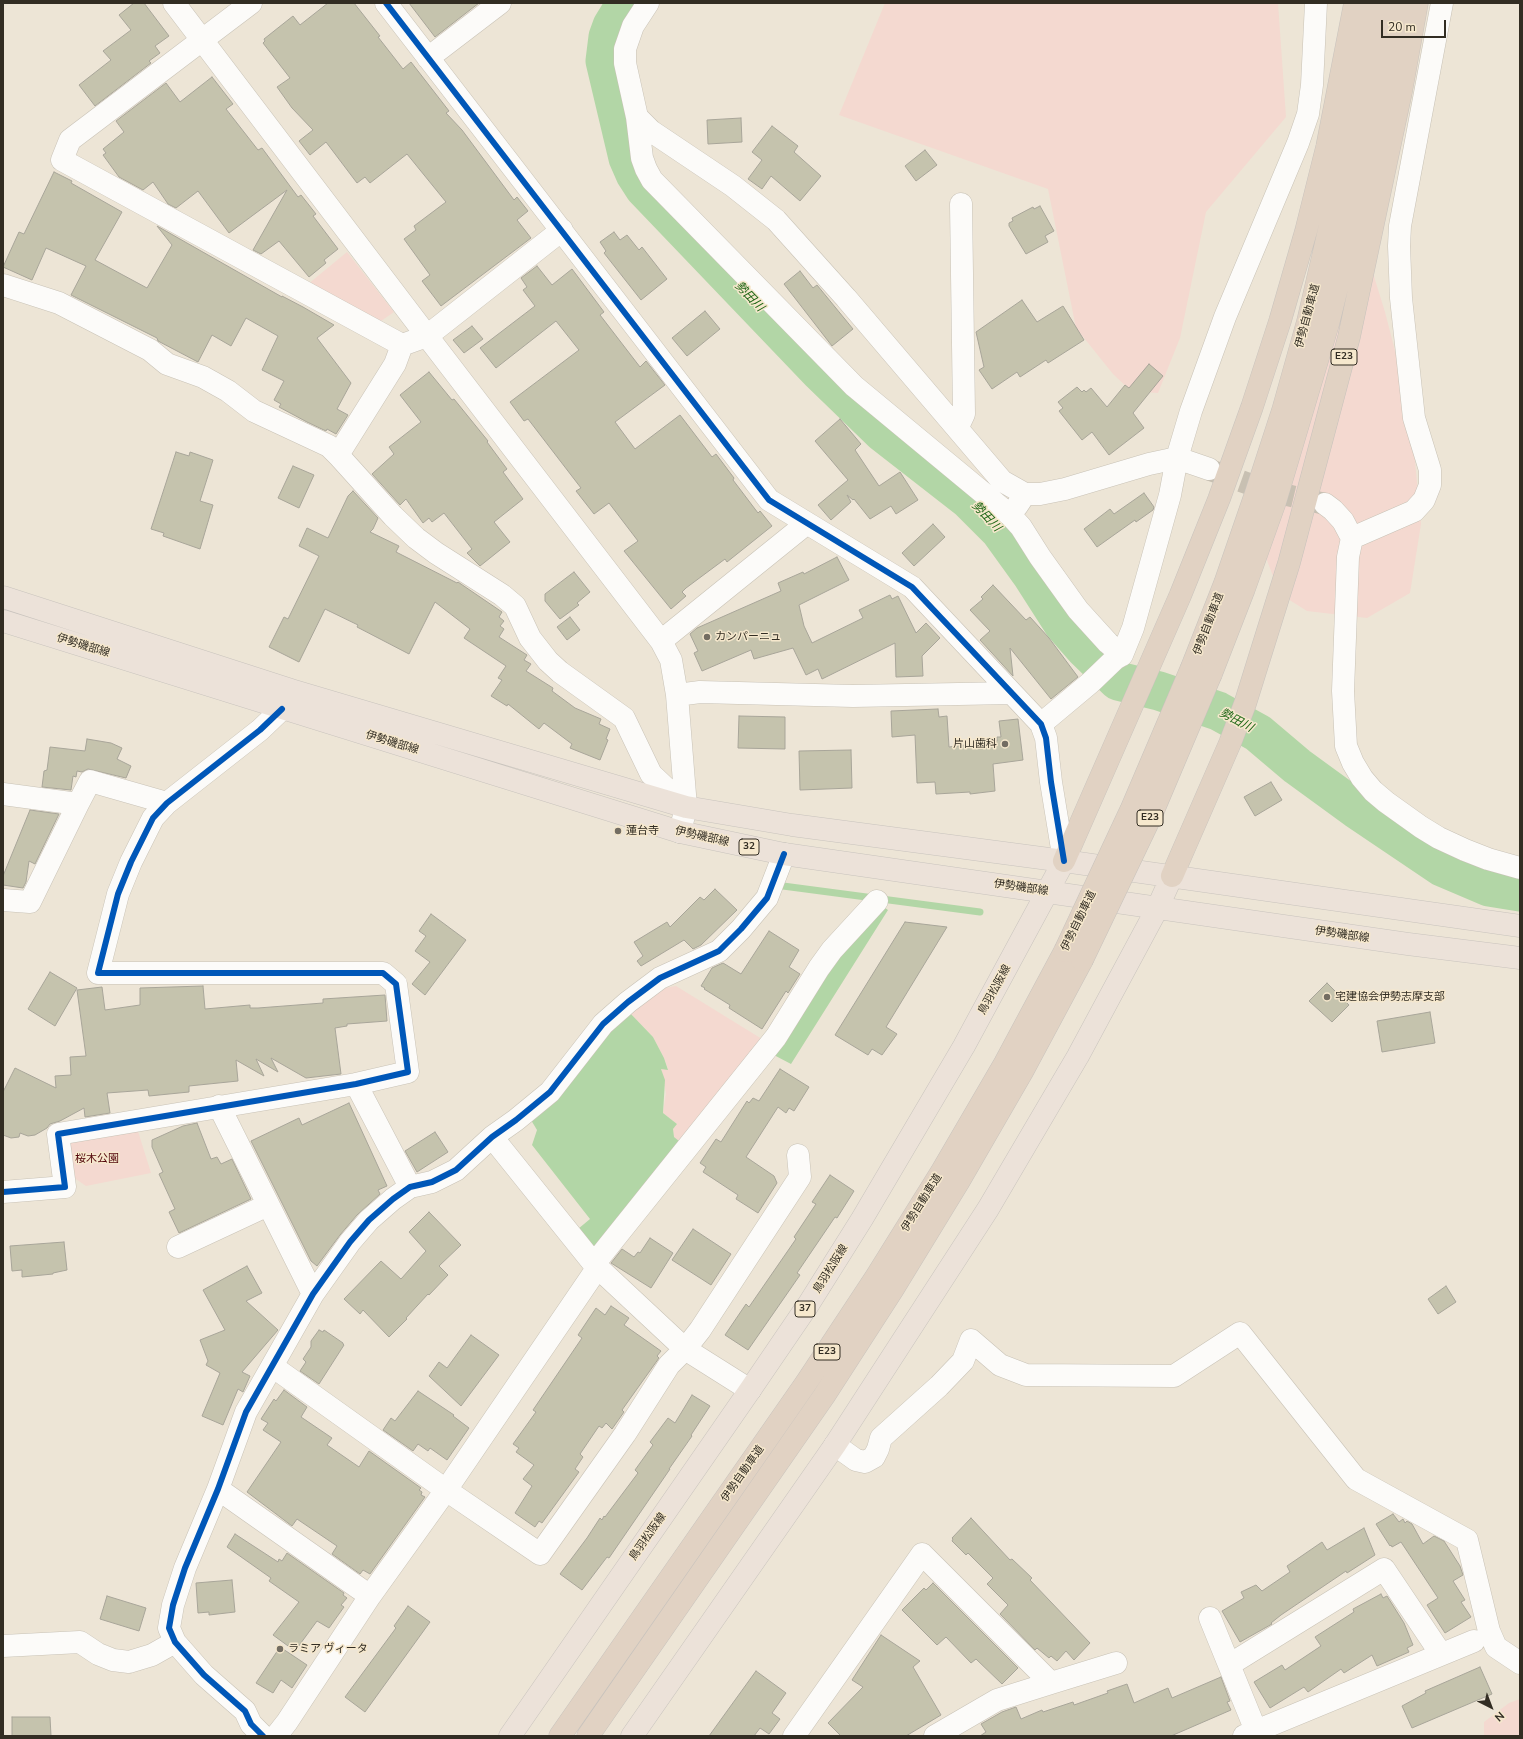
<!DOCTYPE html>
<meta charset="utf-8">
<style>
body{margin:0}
#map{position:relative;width:1523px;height:1739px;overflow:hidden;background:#ede5d6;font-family:"Nunito Sans",sans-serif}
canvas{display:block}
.frame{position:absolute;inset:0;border:4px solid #322d23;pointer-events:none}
.north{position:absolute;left:1471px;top:1687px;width:40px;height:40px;-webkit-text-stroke:3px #f6e8cd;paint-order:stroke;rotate:138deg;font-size:11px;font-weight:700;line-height:16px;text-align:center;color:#322d23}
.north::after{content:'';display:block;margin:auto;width:14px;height:18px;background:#322d23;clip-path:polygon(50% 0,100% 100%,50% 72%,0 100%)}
.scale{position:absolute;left:1381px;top:20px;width:65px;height:18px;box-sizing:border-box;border:2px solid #322d23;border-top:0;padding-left:5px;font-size:12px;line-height:14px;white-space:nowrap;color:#322d23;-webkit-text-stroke:3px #f6e8cd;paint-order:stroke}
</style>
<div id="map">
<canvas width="1523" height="1739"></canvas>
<div class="frame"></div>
<div class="north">N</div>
<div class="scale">20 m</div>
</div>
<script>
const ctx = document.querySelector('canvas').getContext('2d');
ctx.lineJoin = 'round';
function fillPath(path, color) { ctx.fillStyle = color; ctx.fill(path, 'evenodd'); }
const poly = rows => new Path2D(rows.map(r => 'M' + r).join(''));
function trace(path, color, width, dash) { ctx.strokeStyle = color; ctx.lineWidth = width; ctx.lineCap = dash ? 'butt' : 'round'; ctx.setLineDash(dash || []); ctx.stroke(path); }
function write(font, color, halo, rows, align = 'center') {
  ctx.font = font + ' "Nunito Sans","Noto Sans JP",sans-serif'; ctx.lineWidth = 3; ctx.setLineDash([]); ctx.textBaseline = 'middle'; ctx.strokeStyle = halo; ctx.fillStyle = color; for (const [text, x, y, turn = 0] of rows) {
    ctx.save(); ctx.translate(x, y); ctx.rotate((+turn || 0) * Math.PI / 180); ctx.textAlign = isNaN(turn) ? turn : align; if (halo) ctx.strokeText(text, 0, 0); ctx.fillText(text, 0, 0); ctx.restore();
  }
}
fillPath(poly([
 [885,3,1278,3,1286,117,1206,212,1180,338,1158,393,1131,391,1113,374,1076,328,1048,189,839,115],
 [1359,228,1385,312,1410,409,1421,524,1410,593,1367,618,1307,611,1280,594,1266,558],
 [347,252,394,312,381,321,307,285],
 [676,986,762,1039,684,1145,674,1137,673,1129,677,1124,663,1113,666,1093,661,1069,668,1069,664,1058,653,1037,630,1013,665,988],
 [137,1128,151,1173,86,1186,73,1177,67,1148,75,1138],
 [1520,1699,1520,1736,1484,1736,1484,1722,1509,1703]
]), '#f4d9d0');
fillPath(poly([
 [881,905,888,910,791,1064,772,1054,824,969],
 [630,1013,653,1037,664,1058,668,1070,661,1069,665,1080,663,1113,677,1124,673,1129,674,1137,684,1145,596,1250,578,1229,590,1219,532,1145,537,1130,531,1120,611,1029]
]), '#b2d6a6');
trace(poly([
 [783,886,980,912]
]), '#b2d6a6', 7);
trace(poly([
 [626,3,612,26,608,37,605,61,628,158,635,174,644,188,820,372,882,432,968,499,1000,531,1031,574,1063,624,1084,648,1118,681,1159,691,1218,711,1258,733,1297,766,1356,809,1442,867,1489,887,1520,892]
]), '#b2d6a6', 39);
const building = poly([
 [134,3,144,3,169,36,155,46,160,53,149,61,151,63,95,106,79,85,111,60,103,51,131,30,119,15,134,3],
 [328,3,354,3,380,36,378,37,403,69,411,62,449,111,446,113,462,130,514,200,517,197,528,211,517,220,531,238,441,306,422,281,430,275,404,239,416,230,414,226,446,202,407,154,370,183,365,177,357,183,326,142,310,155,299,141,313,130,292,108,277,87,290,78,263,43,265,41,264,39,293,16,300,25,328,3],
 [409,3,479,3,435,37,409,3],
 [212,77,233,104,226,109,258,150,262,148,298,197,301,195,316,214,313,216,338,249,324,260,326,263,309,277,279,241,261,254,253,250,287,190,229,233,198,191,176,208,168,204,153,182,143,190,119,177,103,155,106,153,103,149,124,132,116,121,166,83,180,102,212,77],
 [741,118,742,142,708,144,707,120,741,118],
 [772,126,798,146,794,152,821,176,800,201,771,176,762,189,748,179,762,160,752,152,772,126],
 [925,150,937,165,916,181,905,166,925,150],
 [54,172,72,181,71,183,122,212,95,260,147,288,172,245,157,226,282,297,282,296,303,307,334,325,317,338,351,383,337,409,348,415,336,434,327,429,326,431,307,422,279,407,281,404,274,400,284,381,262,370,278,336,246,318,231,346,212,335,198,362,158,341,157,338,71,295,86,266,46,248,32,280,3,267,19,232,24,234,54,172],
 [1040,206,1054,231,1045,236,1048,242,1026,254,1009,226,1009,223,1013,221,1012,218,1033,207,1034,209,1040,206],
 [614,232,620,240,627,235,639,250,642,247,667,279,641,300,604,253,606,251,600,242,614,232],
 [537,266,552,285,572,269,604,312,600,315,640,367,646,361,665,385,615,422,635,449,680,415,712,457,716,454,734,478,733,480,758,513,760,511,772,526,727,562,725,559,686,588,682,592,686,596,671,609,624,551,638,541,609,503,594,514,576,491,581,488,528,419,524,421,510,402,579,350,556,321,496,368,480,348,535,306,523,290,527,287,521,278,537,266],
 [800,271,813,288,817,285,853,329,832,346,784,284,800,271],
 [1022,300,1037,322,1063,306,1084,340,1048,363,1046,360,1020,377,1017,372,992,389,979,370,984,367,976,332,1022,300],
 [705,311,720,329,687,356,672,338,705,311],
 [472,326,483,339,464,353,453,340,472,326],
 [1149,364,1163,376,1133,413,1144,428,1109,455,1092,432,1082,440,1059,411,1063,408,1058,402,1077,387,1082,392,1084,390,1086,392,1091,388,1107,407,1125,385,1129,388,1149,364],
 [429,372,452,400,454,399,488,441,487,442,507,469,503,472,523,499,494,522,510,542,480,566,467,553,472,549,444,513,432,522,429,518,423,523,406,499,400,505,372,474,394,454,389,447,421,422,400,395,429,372],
 [840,419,861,444,855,450,879,486,900,472,918,500,896,514,891,506,870,519,854,499,853,500,847,495,851,502,831,520,818,505,848,480,815,441,840,419],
 [176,452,189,456,190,452,213,460,200,501,213,505,200,549,163,536,164,533,151,529,176,452],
 [293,466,314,475,299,508,278,498,293,466],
 [353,491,378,518,373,529,370,532,399,546,396,552,457,583,458,582,502,612,499,617,504,621,500,626,504,629,499,637,527,655,524,660,531,664,526,671,553,688,552,691,575,708,601,719,599,724,610,729,606,739,608,740,600,760,570,748,572,744,544,723,539,729,508,704,507,706,491,696,502,680,498,678,506,666,464,638,470,629,435,602,409,654,357,627,358,625,325,609,299,662,269,647,284,617,288,619,319,556,299,546,307,528,328,538,348,496,353,491],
 [1144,493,1154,507,1153,510,1136,522,1135,520,1097,547,1084,529,1110,509,1114,514,1144,493],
 [933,524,945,537,914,566,902,553,933,524],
 [837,557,849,580,799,605,804,626,812,643,863,618,859,610,890,595,892,599,898,596,916,633,926,623,940,638,922,656,923,676,896,677,895,643,822,679,818,669,806,675,793,648,754,659,751,650,702,671,694,653,698,651,690,634,697,628,781,591,778,583,803,572,804,574,837,557],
 [574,572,590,592,577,603,579,605,560,619,545,601,545,594,574,572],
 [993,585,1026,620,1030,617,1049,638,1078,677,1051,699,1010,648,1013,676,980,640,990,631,970,610,983,599,981,597,993,585],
 [570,617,580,630,567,640,557,627,570,617],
 [938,709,939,717,947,716,949,747,997,741,997,737,1001,737,999,721,1018,719,1023,760,993,764,995,791,970,794,970,792,936,794,935,782,917,783,915,735,892,737,891,711,938,709],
 [739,716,785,717,785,749,738,748,739,716],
 [87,739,111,743,122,748,117,759,131,766,126,778,88,769,82,772,77,771,76,777,73,776,71,790,42,787,44,771,47,770,50,747,85,751,87,739],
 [851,750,852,788,800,790,799,751,851,750],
 [1271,782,1282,800,1255,816,1244,797,1271,782],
 [30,810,59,814,35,864,29,861,26,882,23,888,3,885,3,876,30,810],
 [715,889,737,910,701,945,693,949,684,940,641,966,637,961,643,956,634,942,667,922,670,927,700,897,704,900,715,889],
 [431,914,466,940,425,995,412,984,430,962,415,951,426,936,419,931,431,914],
 [905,922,947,927,886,1027,897,1034,882,1055,872,1049,868,1055,835,1035,905,922],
 [769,931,799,950,789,967,800,974,788,993,786,991,762,1029,729,1008,730,1005,704,989,705,988,701,986,712,968,723,963,741,974,769,931],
 [50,972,77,988,55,1026,28,1009,50,972],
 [1327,983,1349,1005,1332,1022,1309,1001,1327,983],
 [203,986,205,1009,250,1005,250,1008,258,1008,323,1003,323,999,385,995,387,1021,347,1024,347,1026,335,1028,341,1074,306,1078,271,1058,278,1072,256,1059,264,1076,236,1060,238,1081,189,1086,189,1092,149,1096,148,1090,107,1093,110,1113,85,1117,84,1108,60,1121,50,1124,47,1128,35,1135,28,1136,20,1133,19,1137,11,1138,3,1135,3,1092,15,1068,56,1088,55,1076,71,1075,70,1057,86,1056,77,990,102,987,105,1010,140,1005,140,988,203,986],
 [1430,1012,1435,1043,1382,1052,1377,1021,1430,1012],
 [780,1069,809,1087,794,1111,789,1108,786,1113,778,1107,746,1157,774,1176,777,1183,758,1213,736,1199,738,1195,703,1172,706,1167,700,1163,716,1139,721,1142,747,1101,749,1103,753,1098,759,1101,780,1069],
 [349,1103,387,1186,378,1190,380,1194,357,1215,340,1235,317,1266,311,1261,251,1141,299,1118,302,1125,349,1103],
 [197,1123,211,1159,217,1157,221,1164,232,1159,251,1199,179,1233,169,1212,175,1209,159,1174,163,1172,152,1147,152,1140,183,1126,197,1123],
 [435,1132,448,1152,417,1172,405,1151,435,1132],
 [830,1175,854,1191,837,1218,835,1217,797,1273,800,1275,748,1350,725,1335,746,1304,749,1307,796,1239,794,1237,816,1204,812,1202,830,1175],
 [429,1212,461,1245,439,1266,448,1275,429,1295,428,1294,406,1318,407,1319,389,1337,363,1310,360,1314,344,1299,381,1261,401,1279,426,1251,409,1232,429,1212],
 [693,1229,731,1254,711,1285,672,1260,693,1229],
 [650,1238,673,1253,651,1288,611,1263,622,1249,634,1257,638,1252,640,1253,650,1238],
 [64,1242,67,1270,53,1273,53,1274,22,1277,22,1270,12,1271,10,1246,64,1242],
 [247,1266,262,1293,246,1301,278,1330,242,1372,250,1376,243,1392,238,1389,223,1425,202,1416,220,1373,206,1365,208,1361,200,1340,225,1330,203,1290,247,1266],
 [1446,1286,1456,1302,1438,1314,1428,1299,1446,1286],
 [611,1306,629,1318,624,1325,661,1351,657,1356,659,1358,622,1410,624,1412,612,1429,606,1423,602,1428,599,1426,580,1454,583,1457,575,1469,579,1472,542,1523,539,1521,535,1527,515,1513,532,1486,523,1479,534,1465,516,1452,519,1448,513,1444,536,1412,533,1410,582,1338,578,1335,596,1308,605,1315,611,1306],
 [319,1330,323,1332,324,1330,343,1343,343,1344,344,1345,319,1384,300,1371,306,1362,303,1359,311,1347,311,1341,319,1330],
 [471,1335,499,1355,461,1406,429,1376,439,1362,447,1368,471,1335],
 [284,1390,307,1407,301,1417,332,1438,327,1445,359,1467,369,1451,421,1488,419,1490,422,1492,421,1495,425,1497,370,1574,363,1570,360,1574,332,1554,337,1546,297,1519,292,1526,247,1492,281,1442,263,1430,268,1423,261,1419,274,1399,276,1401,284,1390],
 [418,1391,454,1415,453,1416,469,1428,447,1460,430,1448,428,1451,418,1444,413,1451,383,1430,391,1418,395,1421,418,1391],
 [692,1395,710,1406,691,1435,692,1436,669,1469,670,1469,609,1558,607,1557,582,1590,560,1574,587,1538,600,1518,602,1520,604,1516,605,1517,638,1473,635,1470,653,1445,650,1442,668,1418,675,1423,692,1395],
 [1393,1514,1399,1522,1403,1519,1405,1523,1407,1521,1412,1524,1423,1544,1434,1536,1444,1541,1460,1566,1463,1575,1453,1581,1465,1600,1461,1602,1471,1617,1445,1633,1427,1605,1438,1598,1401,1542,1392,1547,1391,1545,1390,1546,1376,1524,1393,1514],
 [971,1518,1010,1560,1012,1559,1032,1578,1030,1580,1090,1643,1074,1660,1066,1651,1057,1661,1051,1656,1049,1658,1037,1648,1035,1650,1000,1614,1008,1605,987,1584,993,1578,968,1553,966,1555,952,1541,953,1539,952,1538,971,1518],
 [1364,1528,1375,1555,1347,1573,1346,1571,1281,1615,1271,1623,1272,1624,1240,1642,1222,1611,1244,1598,1241,1592,1256,1585,1262,1591,1290,1572,1287,1566,1322,1542,1327,1550,1364,1528],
 [235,1534,278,1562,279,1559,282,1561,287,1553,344,1593,343,1595,347,1598,341,1605,344,1607,329,1628,317,1621,295,1651,273,1635,299,1602,269,1581,271,1578,227,1547,235,1534],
 [232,1580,235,1612,209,1615,209,1612,198,1613,196,1583,232,1580],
 [933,1583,1018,1668,1002,1684,976,1659,971,1663,946,1637,937,1645,902,1610,924,1588,926,1590,933,1583],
 [1381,1594,1383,1598,1387,1596,1404,1623,1413,1645,1407,1648,1409,1652,1377,1666,1372,1655,1344,1673,1341,1669,1308,1692,1304,1687,1270,1708,1254,1682,1282,1665,1285,1670,1321,1646,1315,1637,1354,1612,1353,1609,1381,1594],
 [107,1596,146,1608,139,1631,100,1619,107,1596],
 [408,1606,430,1622,365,1712,345,1697,396,1628,394,1626,408,1606],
 [881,1635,920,1661,913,1667,941,1715,906,1736,841,1736,828,1723,863,1687,852,1680,881,1635],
 [280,1647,307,1665,292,1688,281,1680,273,1693,256,1683,280,1647],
 [1480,1667,1492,1694,1412,1728,1402,1706,1426,1693,1425,1691,1480,1667],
 [756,1671,786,1693,772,1713,780,1719,769,1734,760,1728,754,1736,709,1736,756,1671],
 [1221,1677,1230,1701,1227,1702,1231,1710,1171,1736,980,1736,986,1732,981,1724,1002,1712,1016,1707,1021,1719,1042,1710,1043,1712,1073,1702,1074,1705,1108,1693,1107,1691,1127,1684,1134,1703,1168,1688,1172,1698,1221,1677],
 [12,1717,50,1717,51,1736,12,1736,12,1717]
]);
fillPath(building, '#c5c3ad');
trace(building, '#a8a599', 1);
trace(poly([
 [1210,470,1266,490,1325,504]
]), '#c8c0b2', 22, [22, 11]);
const street = poly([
 [174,3,427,336,661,641,671,660,677,695,686,807,680,832],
 [251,3,70,140,62,160,402,345],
 [386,3,769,500,912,587,1041,724,1046,738,1051,782,1064,861],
 [648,3,633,26,625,49,625,63,637,117,651,131,733,186,776,220,846,298,1002,481,1025,494],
 [428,58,500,3],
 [637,117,642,158,646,169,652,180,854,386,1011,516,1021,527,1040,557,1078,610,1108,643,1122,655],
 [3,285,59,303,150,350,167,364,203,377,228,391,254,411,329,446,338,455,393,516,416,538,436,553,502,595,515,606,530,638,548,661,560,672,624,718,651,774,686,807],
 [958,427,964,414,961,204],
 [338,455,395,364,402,345,427,336,562,230],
 [1325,504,1333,510,1343,521,1352,538,1348,557,1343,691,1346,746,1353,763,1362,778,1373,791,1386,802,1421,827,1439,838,1465,850,1488,859,1520,868],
 [1017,506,1025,494,1040,494,1065,489,1149,464,1177,458,1209,469],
 [1352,538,1414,511,1424,500,1430,485,1430,470,1414,418,1401,298,1399,246,1400,226,1442,3],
 [661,641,806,524],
 [677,695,700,692,853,696,1011,693],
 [1041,724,1090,683,1115,659,1122,655,1133,628,1170,495,1177,458,1191,411,1225,317,1298,143,1308,114,1312,85,1316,3],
 [3,794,78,804,90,781,167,803],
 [3,900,30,902,78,804],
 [356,1084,410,1187],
 [219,1106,313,1294],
 [492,1137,594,1264,685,1349,750,1390],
 [3,1192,65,1187,58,1134,356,1084,408,1072,396,984,383,973,98,973,118,894,131,862,153,818,167,803,260,730,282,709],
 [178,1247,268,1205],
 [594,1264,776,1037,819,968,832,950,877,901],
 [272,1366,446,1490,540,1554,625,1434,669,1365,685,1349,700,1330,800,1177,798,1155],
 [835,1445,856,1460,865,1462,874,1457,878,1449,881,1438,939,1386,963,1361,971,1340,1000,1365,1026,1375,1174,1376,1240,1333,1356,1479,1467,1540,1489,1631,1496,1647,1520,1663],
 [218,1489,370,1596],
 [1210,1618,1256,1731],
 [3,1646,80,1642,98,1654,113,1660,129,1662,152,1655,175,1642],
 [1229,1665,1384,1569,1441,1654],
 [1051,1683,1116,1663],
 [263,1736,251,1724,245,1711,204,1675,175,1642,169,1628,173,1605,185,1568,218,1489,246,1412,313,1294,350,1242,369,1220,393,1199,410,1187,432,1182,456,1170,492,1137,516,1120,550,1092,603,1024,628,1002,660,978,719,951,741,929,767,898,784,854],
 [276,1736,287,1722,370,1596,446,1490,598,1267],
 [794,1736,922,1554,1051,1683,997,1700,935,1736],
 [1244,1736,1474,1641]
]);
const primary = poly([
 [3,597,291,690,686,807,792,825,1064,861,1520,926],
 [3,621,680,832,784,854,1408,944,1520,958],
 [510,1736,750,1390,808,1305,862,1219,964,1046,1064,861],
 [632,1736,835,1445,988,1209,1078,1056,1157,909,1172,876]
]);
const highway = poly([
 [1192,667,1225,583,1255,496,1283,410,1308,321,1348,148,1374,3],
 [1211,674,1244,589,1275,502,1328,324,1349,239,1369,151,1396,3],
 [1064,861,1180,596,1219,499,1252,407,1280,321,1306,231,1327,147,1355,3],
 [1172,876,1230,743,1245,704,1289,563,1349,337,1401,92,1417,3],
 [560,1736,806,1383,876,1277,942,1171,1005,1063,1065,951],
 [588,1736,824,1396,893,1289,959,1181,1022,1072,1082,960]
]);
trace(street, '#c8c2b6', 23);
trace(primary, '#c8c3bd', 23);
trace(highway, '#c8c3bd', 23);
trace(street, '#fcfbf9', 22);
trace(primary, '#ece2d9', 22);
trace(highway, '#e1d2c3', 22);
const highwayBridge = poly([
 [1065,951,1131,810,1192,667],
 [1082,960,1150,818,1211,674]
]);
trace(highwayBridge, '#c8c3bd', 23, []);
trace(highwayBridge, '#e1d2c3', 22);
trace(poly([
 [386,3,769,500,912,587,1041,724,1046,738,1051,782,1064,861],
 [3,1192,65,1187,58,1134,356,1084,408,1072,396,984,383,973,98,973,118,894,131,862,153,818,167,803,260,730,282,709],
 [263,1736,251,1724,245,1711,204,1675,175,1642,169,1628,173,1605,185,1568,218,1489,246,1412,313,1294,350,1242,369,1220,393,1199,410,1187,432,1182,456,1170,492,1137,516,1120,550,1092,603,1024,628,1002,660,978,719,951,741,929,767,898,784,854]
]), '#0057b8', 6);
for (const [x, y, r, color] of [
 [707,637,4,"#736d62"],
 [1005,744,4,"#736d62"],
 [618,831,4,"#736d62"],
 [1327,997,4,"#736d62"],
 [280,1649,4,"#736d62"]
]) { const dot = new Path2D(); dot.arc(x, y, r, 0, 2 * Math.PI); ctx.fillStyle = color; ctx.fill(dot); trace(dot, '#f6e8cd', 1.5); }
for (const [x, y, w] of [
 [1344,357,26],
 [1150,818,26],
 [749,847,20],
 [805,1309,20],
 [827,1352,26]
]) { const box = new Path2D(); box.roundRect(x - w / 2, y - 8, w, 16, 3); ctx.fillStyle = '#f6e8cd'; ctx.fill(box); trace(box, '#322d23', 1); }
write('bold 10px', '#322d23', null, [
 ["E23",1344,357],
 ["E23",1150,818],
 ["32",749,847],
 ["37",805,1309],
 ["E23",827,1352]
]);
write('11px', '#322d23', '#f6e8cd', [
 ["伊勢自動車道",1308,316,-75],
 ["伊勢自動車道",1209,624,-69],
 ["伊勢磯部線",83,646,17],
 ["伊勢磯部線",392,743,17],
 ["伊勢磯部線",702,837,13],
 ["伊勢磯部線",1021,888,8],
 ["伊勢自動車道",1079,921,-64],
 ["伊勢磯部線",1342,935,8],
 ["鳥羽松阪線",995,990,-61],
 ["伊勢自動車道",922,1203,-58],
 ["鳥羽松阪線",831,1269,-58],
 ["伊勢自動車道",743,1474,-55],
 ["鳥羽松阪線",648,1537,-55]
]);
write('11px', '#322d23', '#f6e8cd', [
 ["カンパーニュ",715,637],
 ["片山歯科",997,744,"right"],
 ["蓮台寺",626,831],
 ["宅建協会伊勢志摩支部",1335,997],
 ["ラミア ヴィータ",288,1649]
], 'left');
write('11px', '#53060b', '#f6e8cd', [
 ["桜木公園",97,1159]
]);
write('italic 12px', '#1c6514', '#f6e8cd', [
 ["勢田川",749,297,46],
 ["勢田川",986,517,47],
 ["勢田川",1236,721,28]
]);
</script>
